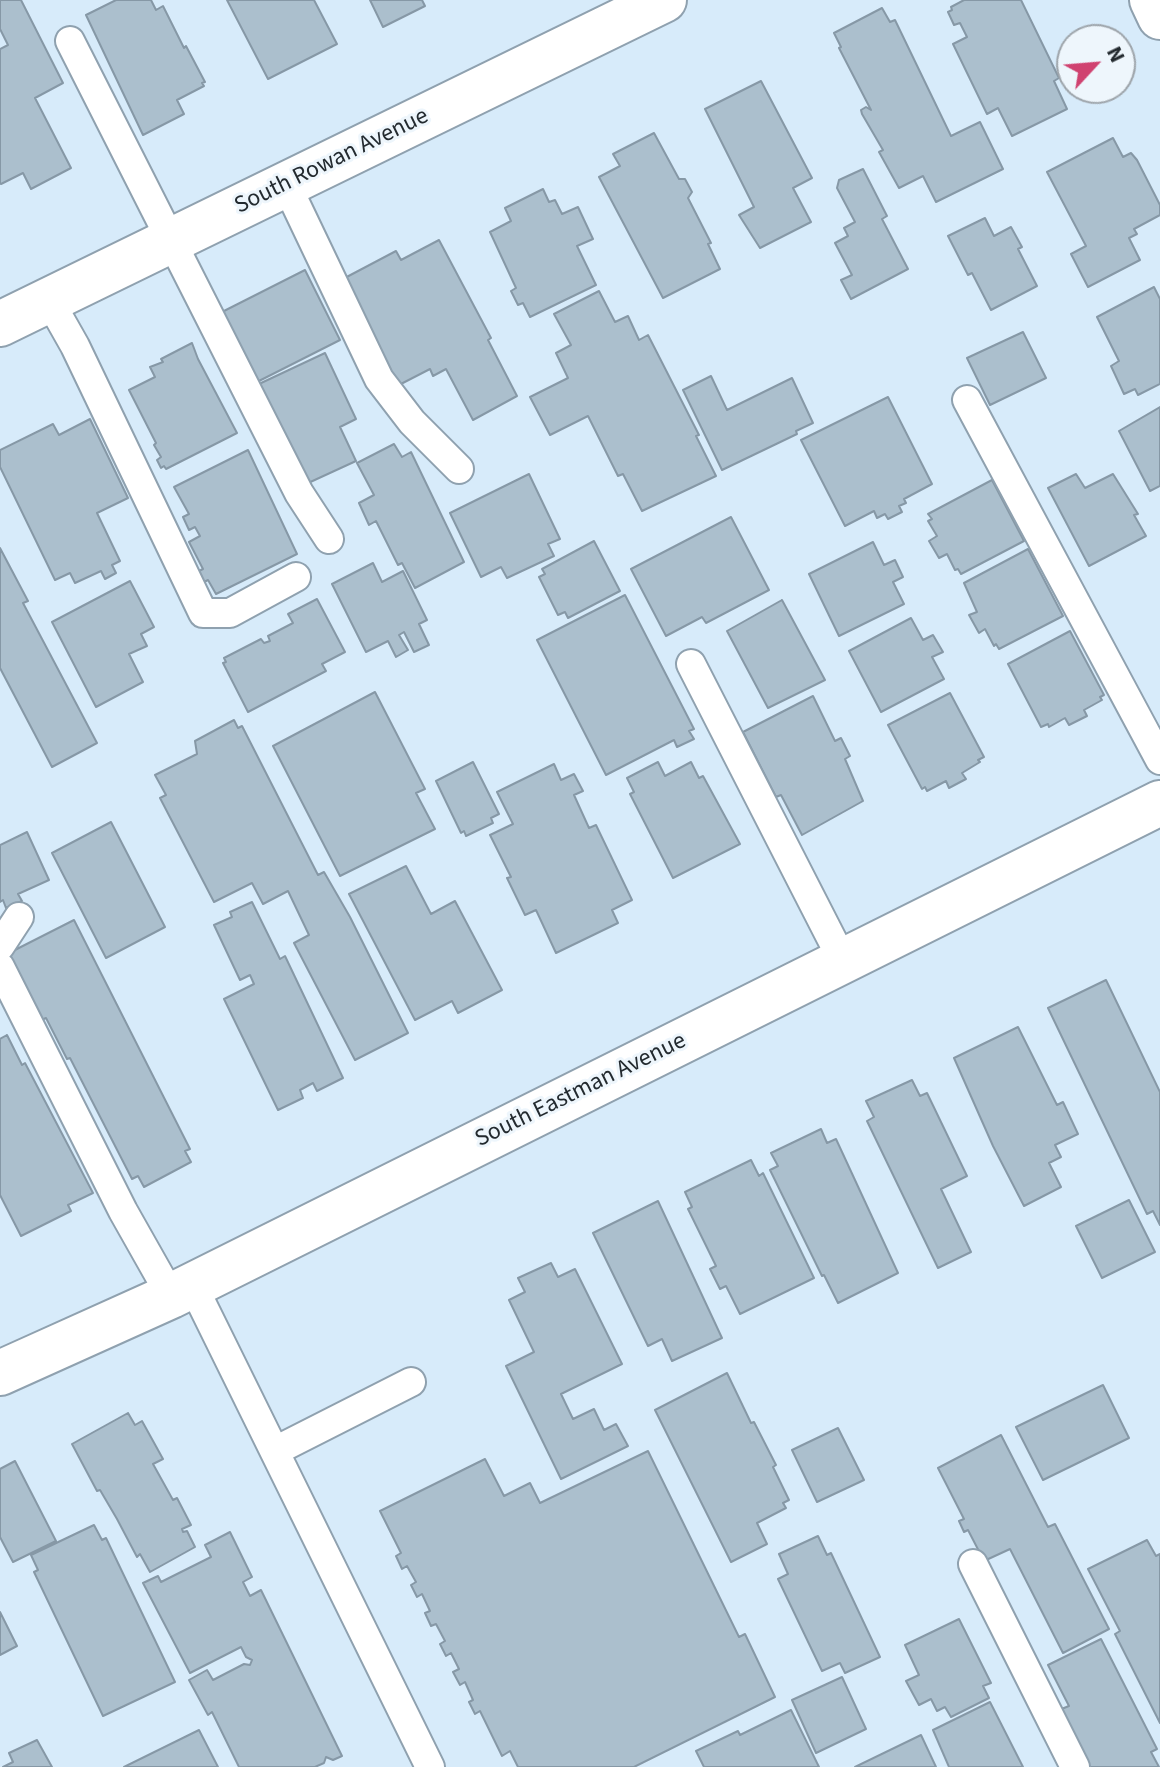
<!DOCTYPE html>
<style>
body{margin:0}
#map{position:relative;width:1160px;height:1767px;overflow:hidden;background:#d7ebfa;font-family:"Source Sans 3",sans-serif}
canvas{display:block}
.north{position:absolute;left:1056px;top:24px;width:80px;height:80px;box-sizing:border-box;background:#eef6fc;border:2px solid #9da4aa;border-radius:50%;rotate:64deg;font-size:22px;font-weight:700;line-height:32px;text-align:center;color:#232a2f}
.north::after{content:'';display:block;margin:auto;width:28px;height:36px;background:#d04270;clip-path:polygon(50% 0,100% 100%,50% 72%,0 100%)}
</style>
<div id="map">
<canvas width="1160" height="1767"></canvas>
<div class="north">N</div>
</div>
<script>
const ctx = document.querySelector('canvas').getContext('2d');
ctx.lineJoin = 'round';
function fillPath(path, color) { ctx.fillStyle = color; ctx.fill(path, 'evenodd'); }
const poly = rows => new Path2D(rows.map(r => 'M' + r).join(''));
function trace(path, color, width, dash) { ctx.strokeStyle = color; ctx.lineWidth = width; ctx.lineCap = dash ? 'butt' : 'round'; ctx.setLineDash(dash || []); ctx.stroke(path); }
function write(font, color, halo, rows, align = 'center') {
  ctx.font = font + ' "Source Sans 3",sans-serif'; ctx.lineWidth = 6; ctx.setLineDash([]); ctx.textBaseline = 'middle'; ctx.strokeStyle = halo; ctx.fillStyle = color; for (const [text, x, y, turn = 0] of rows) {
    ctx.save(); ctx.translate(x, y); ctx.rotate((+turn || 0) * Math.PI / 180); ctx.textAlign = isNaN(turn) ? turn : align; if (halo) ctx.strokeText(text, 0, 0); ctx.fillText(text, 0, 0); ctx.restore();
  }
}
const building = poly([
 [0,0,21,0,63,83,35,98,71,168,31,189,23,173,1,184,0,183,0,49,8,45,0,29,0,0],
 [116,0,151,0,156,10,163,6,184,48,186,46,205,82,202,83,204,86,177,100,184,114,143,135,86,15,116,0],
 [227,0,314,0,337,44,268,79,227,0],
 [370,0,422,0,425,6,383,27,370,0],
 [964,0,1021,0,1059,78,1054,81,1067,109,1012,136,998,108,987,114,953,44,967,37,960,23,954,25,948,12,952,10,951,7,964,0],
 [882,8,890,22,895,20,951,136,980,122,1003,169,936,202,923,176,899,188,879,152,883,150,862,114,861,110,866,107,871,110,839,48,841,47,834,33,882,8],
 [761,81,812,178,793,188,811,222,760,248,739,215,754,207,705,109,761,81],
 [654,133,679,179,685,179,692,192,688,198,711,243,708,244,720,269,663,298,599,177,620,166,613,154,654,133],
 [1113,138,1123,157,1131,153,1137,160,1160,205,1160,215,1134,229,1137,234,1129,238,1140,260,1088,287,1071,254,1086,246,1047,172,1113,138],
 [863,169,887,216,882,219,908,269,851,299,841,280,852,275,835,243,848,236,844,228,855,222,837,188,839,180,863,169],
 [543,189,549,202,555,200,562,214,578,207,593,239,577,246,596,285,530,317,523,303,518,305,511,291,516,288,490,232,511,221,505,208,543,189],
 [985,218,994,236,1011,227,1022,247,1018,249,1037,286,991,310,972,273,968,275,948,236,985,218],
 [439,240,491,338,488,340,517,396,473,420,446,369,433,376,430,369,397,386,341,280,396,251,401,260,439,240],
 [305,270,340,340,253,384,220,313,305,270],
 [1154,287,1160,299,1160,384,1138,395,1135,389,1124,394,1111,366,1119,361,1097,317,1154,287],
 [599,291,615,322,628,316,639,340,648,335,699,435,696,436,716,476,642,511,623,474,618,476,588,416,550,435,530,397,568,378,556,353,571,345,554,314,599,291],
 [1023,332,1046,378,990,405,967,358,1023,332],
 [192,343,198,359,237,433,166,469,164,466,161,468,157,460,161,457,154,445,156,443,129,390,155,377,150,367,163,362,161,359,192,343],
 [325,353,356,419,340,427,356,461,306,484,259,384,325,353],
 [711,376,727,410,792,378,813,423,796,431,797,434,722,470,683,390,711,376],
 [888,397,932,484,904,499,906,503,899,506,902,512,888,519,885,514,877,518,874,511,845,526,801,440,888,397],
 [1160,407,1160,486,1150,491,1119,431,1160,407],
 [90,419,128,498,97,513,120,561,112,565,116,573,105,579,101,571,75,583,70,573,55,580,0,467,0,450,53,424,59,435,90,419],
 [394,444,402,457,411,452,464,562,415,588,402,563,398,565,376,521,369,525,359,503,374,495,357,463,394,444],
 [248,450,297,554,216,594,208,580,204,582,197,572,203,569,189,542,200,536,195,527,189,530,183,517,189,514,174,487,248,450],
 [529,474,560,539,548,544,554,556,507,578,501,567,481,577,450,513,529,474],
 [1076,474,1085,488,1113,474,1138,514,1134,515,1146,536,1089,566,1048,488,1076,474],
 [992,480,1024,541,961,574,958,569,955,570,947,554,939,558,929,541,937,536,928,521,932,519,928,514,992,480],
 [731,517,769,590,706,623,702,617,666,636,631,569,731,517],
 [594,541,620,591,568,618,565,612,558,615,539,577,545,574,542,569,594,541],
 [873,542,884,565,895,560,903,577,893,582,904,604,839,636,809,574,873,542],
 [0,548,28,601,23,603,97,743,52,767,0,668,0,548],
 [1028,549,1063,616,999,649,996,644,994,646,985,629,979,633,969,615,977,612,964,583,1028,549],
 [373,563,382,582,403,571,427,620,419,624,429,645,414,652,404,632,399,635,408,650,396,657,388,641,366,652,332,584,373,563],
 [130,581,154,627,141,634,147,646,129,654,143,682,96,707,52,622,130,581],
 [625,595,694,729,689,731,694,739,677,747,674,740,606,775,537,640,625,595],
 [317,599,345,652,322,664,326,671,248,712,223,663,226,662,224,658,261,639,264,643,270,641,268,636,293,623,288,614,317,599],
 [782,600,825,680,768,708,727,631,782,600],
 [911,618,923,640,933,635,943,652,932,657,944,679,881,712,849,651,911,618],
 [1070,631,1104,695,1100,697,1102,700,1084,710,1087,716,1069,725,1065,718,1049,727,1048,724,1041,727,1008,664,1070,631],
 [375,692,425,789,416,793,435,829,340,876,273,746,375,692],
 [950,693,984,757,978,760,980,762,962,773,966,779,949,788,946,781,927,791,925,787,922,789,888,725,950,693],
 [813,696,835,741,841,738,850,756,845,759,863,801,802,835,781,795,776,797,743,732,813,696],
 [234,720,238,728,242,726,318,875,324,872,350,917,408,1033,355,1060,294,943,309,935,288,891,263,904,252,883,214,902,160,798,166,795,155,775,197,754,195,741,234,720],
 [473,762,499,814,491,818,493,823,466,836,464,831,461,833,436,781,473,762],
 [658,762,665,776,691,762,699,778,703,776,740,844,673,878,630,794,634,792,627,778,658,762],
 [554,764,561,780,574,774,583,791,574,795,589,828,596,825,632,900,612,910,618,923,556,953,536,910,525,915,507,878,511,877,490,835,513,824,497,792,554,764],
 [111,822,165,927,106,958,52,853,111,822],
 [27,832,49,880,18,894,22,901,6,908,3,900,0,902,0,845,27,832],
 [406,866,431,914,455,901,502,990,458,1013,452,1001,415,1020,349,894,406,866],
 [252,902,280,959,285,956,343,1078,317,1091,313,1083,300,1090,303,1098,278,1110,224,999,254,984,250,975,240,980,214,925,232,917,230,912,252,902],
 [74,920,190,1149,185,1151,191,1162,144,1187,138,1176,132,1179,70,1058,67,1059,46,1018,39,1021,5,955,74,920],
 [1106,980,1160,1092,1160,1225,1153,1211,1147,1214,1048,1008,1106,980],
 [1018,1027,1057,1105,1063,1102,1078,1134,1055,1145,1061,1157,1049,1163,1061,1187,1024,1206,993,1146,954,1058,1018,1027],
 [7,1035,22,1065,25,1063,93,1193,68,1205,71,1211,21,1236,0,1195,0,1039,7,1035],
 [912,1080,920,1096,927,1093,967,1176,941,1189,971,1252,938,1268,867,1121,874,1117,866,1101,912,1080],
 [821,1129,827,1143,836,1139,898,1273,838,1303,824,1275,822,1276,770,1170,778,1166,771,1153,821,1129],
 [751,1160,759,1176,763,1173,814,1278,740,1314,726,1286,720,1289,710,1269,716,1266,688,1209,692,1207,685,1192,751,1160],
 [1129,1200,1155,1252,1102,1278,1076,1226,1129,1200],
 [658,1201,722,1338,672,1361,662,1339,648,1346,593,1233,658,1201],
 [551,1263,558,1277,575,1269,622,1364,561,1394,573,1419,594,1409,604,1430,616,1424,628,1446,561,1479,506,1366,534,1352,509,1300,525,1292,518,1278,551,1263],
 [727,1373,751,1423,754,1422,776,1465,773,1467,789,1500,783,1503,786,1508,757,1523,767,1544,731,1562,655,1410,727,1373],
 [1103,1385,1129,1438,1043,1480,1016,1427,1103,1385],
 [128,1413,135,1425,142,1421,163,1459,153,1464,173,1500,177,1498,191,1525,182,1529,183,1532,187,1531,195,1547,150,1572,140,1554,137,1557,117,1519,100,1490,97,1491,72,1444,128,1413],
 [838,1428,864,1480,817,1502,792,1450,838,1428],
 [1001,1435,1048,1527,1055,1524,1109,1629,1063,1653,1010,1549,984,1561,968,1530,964,1532,959,1521,964,1519,938,1468,1001,1435],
 [648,1451,739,1637,745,1634,775,1697,634,1767,518,1767,510,1751,502,1756,480,1711,475,1714,469,1702,473,1700,465,1682,460,1685,453,1672,459,1669,451,1653,446,1656,440,1644,445,1641,436,1624,431,1626,425,1613,430,1611,422,1594,417,1597,411,1585,416,1582,407,1566,402,1569,396,1556,401,1553,380,1511,485,1459,504,1496,530,1483,540,1503,648,1451],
 [15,1461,56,1541,13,1562,0,1537,0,1469,15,1461],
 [94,1525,102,1540,106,1538,175,1682,103,1716,34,1572,38,1570,31,1555,94,1525],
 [230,1532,252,1577,243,1582,250,1596,261,1590,342,1756,333,1760,326,1757,324,1763,315,1767,239,1767,212,1712,208,1715,189,1680,207,1670,213,1680,244,1664,250,1665,252,1660,246,1657,241,1647,190,1673,143,1583,158,1576,161,1582,211,1557,205,1545,230,1532],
 [818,1536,827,1555,831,1553,880,1657,845,1673,840,1663,822,1671,778,1579,788,1574,779,1554,818,1536],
 [1147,1540,1156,1556,1160,1554,1160,1723,1115,1634,1120,1631,1088,1569,1147,1540],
 [0,1612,17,1646,0,1655,0,1612],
 [959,1619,991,1683,983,1686,989,1698,951,1717,945,1707,937,1711,931,1699,919,1705,906,1681,919,1675,905,1645,959,1619],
 [1101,1639,1157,1749,1151,1752,1159,1767,1088,1767,1059,1710,1069,1706,1048,1665,1101,1639],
 [842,1677,866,1729,816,1753,792,1700,842,1677],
 [990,1702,1023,1767,949,1767,933,1730,990,1702],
 [791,1710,819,1767,704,1767,696,1751,738,1731,740,1735,791,1710],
 [199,1730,218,1767,124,1767,199,1730],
 [921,1735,936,1767,855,1767,921,1735],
 [37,1740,52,1767,3,1767,13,1762,9,1753,37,1740]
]);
fillPath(building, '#abbfcd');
trace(building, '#8698a6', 2);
const lane = poly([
 [70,41,299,493,329,539],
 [286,184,379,379,412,422,459,469],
 [49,300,75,346,203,613,230,613,296,577],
 [967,400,1160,760],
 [691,664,843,961],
 [0,946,19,917],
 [0,967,123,1211,171,1296],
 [192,1284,430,1767],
 [275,1451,411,1382],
 [973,1564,1075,1767]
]);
const street = poly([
 [1152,0,1160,17],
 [0,324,664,0],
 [0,1373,171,1296,1160,803]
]);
trace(lane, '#8fa1af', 32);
trace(street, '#8fa1af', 48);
trace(lane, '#fff', 28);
trace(street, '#fff', 44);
write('24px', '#232a2f', '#eef6fc', [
 ["South Rowan Avenue",332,162,-26],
 ["South Eastman Avenue",581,1091,-26]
]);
</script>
